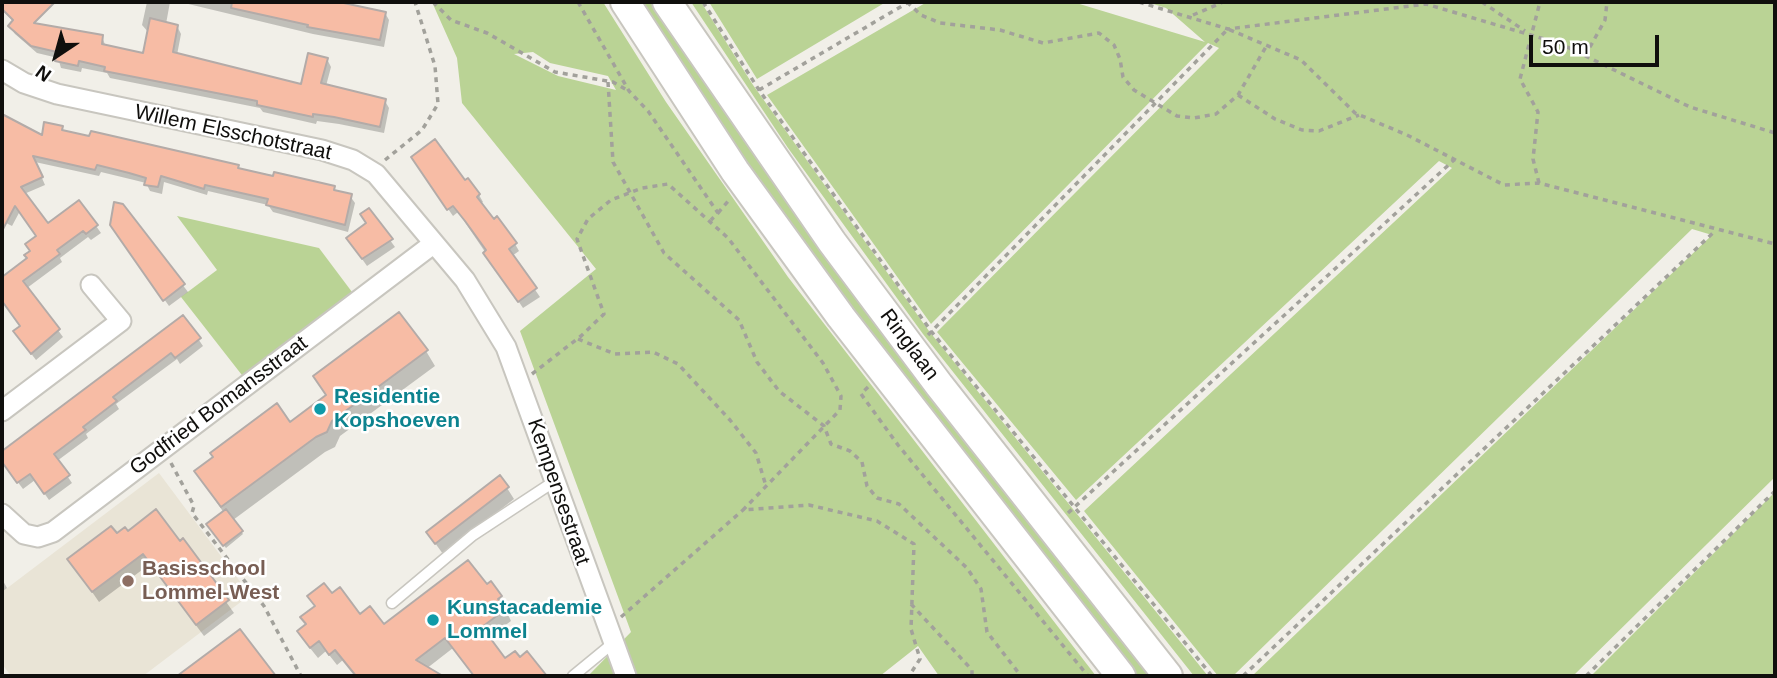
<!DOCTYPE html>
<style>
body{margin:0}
#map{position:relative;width:1777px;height:678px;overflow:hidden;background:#f1efe8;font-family:Helvetica,sans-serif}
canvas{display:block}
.frame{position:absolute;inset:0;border:4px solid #100f0d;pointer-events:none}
.north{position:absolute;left:21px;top:21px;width:70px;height:70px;-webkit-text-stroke:5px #fff;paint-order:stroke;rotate:216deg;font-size:19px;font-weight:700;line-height:28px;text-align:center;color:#100f0d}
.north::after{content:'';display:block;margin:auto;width:24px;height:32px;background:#100f0d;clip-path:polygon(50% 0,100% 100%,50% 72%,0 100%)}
.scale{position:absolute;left:1529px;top:35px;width:130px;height:32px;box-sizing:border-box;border:4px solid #100f0d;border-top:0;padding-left:9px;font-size:21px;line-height:24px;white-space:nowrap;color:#100f0d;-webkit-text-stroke:5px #fff;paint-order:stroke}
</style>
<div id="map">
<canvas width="1777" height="678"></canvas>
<div class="frame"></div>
<div class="north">N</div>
<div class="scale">50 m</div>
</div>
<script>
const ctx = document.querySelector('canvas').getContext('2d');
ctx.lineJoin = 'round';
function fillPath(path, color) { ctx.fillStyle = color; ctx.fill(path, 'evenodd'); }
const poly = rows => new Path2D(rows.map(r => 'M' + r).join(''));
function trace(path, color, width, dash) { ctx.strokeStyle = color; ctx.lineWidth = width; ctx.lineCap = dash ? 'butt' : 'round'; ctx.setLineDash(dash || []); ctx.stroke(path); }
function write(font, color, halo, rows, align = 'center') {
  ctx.font = font + ' Helvetica,sans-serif'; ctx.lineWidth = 5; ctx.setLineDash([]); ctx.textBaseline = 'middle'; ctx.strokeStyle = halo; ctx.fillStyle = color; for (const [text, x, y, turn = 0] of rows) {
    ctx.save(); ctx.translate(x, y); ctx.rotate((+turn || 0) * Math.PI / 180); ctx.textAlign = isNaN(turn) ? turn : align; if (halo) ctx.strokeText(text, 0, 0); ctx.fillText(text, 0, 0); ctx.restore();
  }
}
fillPath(poly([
 [159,473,250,595,143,676,11,676,2,664,2,592]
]), '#e9e4d6');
fillPath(poly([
 [432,2,603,2,666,102,788,277,1096,676,939,676,918,646,880,676,588,676,631,632,520,331,596,269,462,103,457,58],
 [533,52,550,63,608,76,616,90,558,76,514,54],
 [639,2,655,2,1155,676,1136,676,852,313,685,76],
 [691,2,701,2,753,85,929,331,1208,676,1194,676,923,334,788,148],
 [709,2,886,2,757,79],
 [927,2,1073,2,1205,42,1166,8,1147,2,1775,2,1775,477,1573,676,1252,676,1712,235,1692,229,1233,676,1218,676,1084,511,1452,168,1439,161,1076,500,937,332,1219,48,1208,43,931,324,767,95],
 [177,216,319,248,355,296,245,379,181,297,217,270],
 [1775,492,1775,676,1591,676]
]), '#bad395');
fillPath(poly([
 [2,2,10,2,30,24,102,37,106,47,144,56,149,33,142,25,147,2,170,2,166,24,177,26,181,34,177,55,302,86,327,59,331,67,326,86,385,101,389,108,384,133,339,124,317,121,316,124,263,112,260,108,110,78,107,73,82,68,81,72,61,68,58,58,37,53,15,34,10,27,14,22,3,11],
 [180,2,333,2,385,13,389,20,384,47,313,34],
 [2,116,43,138,62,128,64,132,334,188,337,193,350,196,355,203,348,232,273,212,268,205,208,191,207,195,164,182,162,194,150,191,146,183,134,180,101,172,99,176,35,162,45,185,24,194,48,225,79,202,101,233,91,240,88,237,60,258,62,262,27,288,63,337,36,360,20,339,22,327,2,300,2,279,29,259,38,237,20,211,12,226,2,221],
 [417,164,465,183,479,195,483,202,480,204,515,244,519,251,512,256,540,297,523,308,458,212,453,216],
 [122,205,188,292,169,306,116,232],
 [368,210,395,247,367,266,353,246,368,224],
 [183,317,203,346,180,364,177,359,116,404,119,409,86,434,88,438,57,461,72,483,49,500,35,480,23,489,2,461,2,453],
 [426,351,435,366,340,436,335,447,325,452,233,520,243,534,226,548,210,528,224,513,196,472,290,424,327,396,315,377],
 [500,477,514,499,443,554,435,543],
 [116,536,179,543,183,541,234,613,204,636,150,564,99,602,70,560],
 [2,579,7,588,2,592],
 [486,586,500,597,511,621,488,638,505,661,520,659,527,654,544,676,470,676,473,674,453,648,426,669,437,676,356,676,343,660,337,665,326,651,318,658,306,643,307,626,316,607,309,596,332,596,360,616,384,627]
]), '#0003');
const building = poly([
 [2,2,55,2,34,23,103,35,102,44,143,53,150,18,178,25,173,52,301,84,308,53,328,58,321,83,386,99,380,127,334,117,313,114,313,117,257,105,257,101,104,71,105,67,79,61,78,66,55,61,57,52,31,46,8,26,13,20,2,9,2,2],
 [232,2,339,2,386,12,380,40,307,27,308,25,231,8,232,2],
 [2,114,42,135,44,122,63,126,62,130,89,136,91,131,239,165,238,168,273,176,274,172,335,186,334,190,352,194,345,225,266,205,268,199,205,185,204,189,161,176,158,187,144,185,146,178,129,173,97,165,95,170,33,156,43,177,21,187,48,223,79,200,98,225,86,234,83,231,57,250,60,254,23,281,60,329,31,354,13,331,20,326,2,301,2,277,27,258,24,255,30,251,25,244,36,236,15,206,2,231,2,114],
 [435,139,465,180,468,178,480,194,477,197,494,219,497,216,517,243,509,249,537,288,518,302,483,253,486,250,465,221,453,206,447,210,411,157,435,139],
 [114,202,123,204,185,284,163,301,110,225,114,202],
 [369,208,393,239,362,259,346,238,366,223,360,214,369,208],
 [399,312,428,350,332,421,327,432,316,437,221,507,194,471,213,457,210,453,277,403,290,422,326,395,313,376,399,312],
 [183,315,201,338,175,358,171,353,113,397,117,401,83,427,86,430,54,454,70,475,44,494,30,474,17,483,2,462,2,451,183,315],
 [500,475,509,487,435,544,426,532,500,475],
 [156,509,180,541,183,538,229,600,196,625,143,554,92,592,67,559,111,526,117,533,125,527,128,531,156,509],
 [226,509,243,531,223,546,206,524,226,509],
 [468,560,487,584,491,581,502,596,498,599,506,609,482,627,505,658,515,651,520,657,527,651,547,676,474,676,445,638,416,660,443,676,356,676,335,650,329,655,319,641,310,648,297,631,306,624,300,617,315,606,307,596,324,583,332,593,340,587,360,614,370,606,384,624,468,560],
 [240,629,276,676,177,676,240,629]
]);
fillPath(building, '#f7bca5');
trace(building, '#b3aba8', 2);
const lane = poly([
 [392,603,473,535,555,481],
 [573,676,612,644]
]);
const street = poly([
 [2,70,24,83,57,94,322,150,353,160,376,174,465,280,506,347,626,676],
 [2,411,121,321,91,285],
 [2,514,24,534,38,537,53,532,433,244]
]);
const secondary = poly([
 [625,2,735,171,841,317,1121,676],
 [667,2,832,242,939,385,1168,676]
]);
trace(lane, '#c8c6bf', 13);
trace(street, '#c8c6bf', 23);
trace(secondary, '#c8c6bf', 32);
trace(poly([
 [433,2,451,20,487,33,555,72,613,82,627,90],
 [578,2,629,91,648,111,718,213,711,220],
 [703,2,759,90,931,331,1212,676],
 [907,2,921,15,940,23,1000,30,1043,43,1099,33,1114,45,1120,59,1123,77,1134,90,1177,116,1194,118,1216,114,1238,95,1267,45],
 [1139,2,1228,29,1426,4,1561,44,1690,107,1775,133],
 [1482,2,1525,31],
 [1193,15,1223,2],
 [1585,56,1605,20,1607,2],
 [608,82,613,162,664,253,739,320,757,362,779,391,824,426,831,444,850,451,862,462,867,486,877,498,899,504,967,568,981,589,987,632,1021,676],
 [759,90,907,3],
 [1238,95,1275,119,1302,130,1319,131,1359,115],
 [385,160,422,130,438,104,435,66,415,2],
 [1539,183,1533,159,1538,112,1520,79,1540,2],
 [718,213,729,200],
 [928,335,1228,29,1301,60,1355,113,1407,135,1504,185,1539,183,1775,244],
 [578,339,615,354,653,352,678,364,730,420,756,453,766,486],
 [532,374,581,336,604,314,577,239,588,219,611,200,642,188,668,184,728,238,823,363,841,396,840,410,743,510,809,505,877,521,914,544,911,629,920,659,909,676],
 [868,387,861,394,898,445,1088,676],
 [171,463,194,506,192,513,264,606,301,676],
 [1068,513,1454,160],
 [911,604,972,670,972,676],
 [621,617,743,510],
 [1243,676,1715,231],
 [1586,676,1775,491]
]), '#a2a19b', 3.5, [5, 5]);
trace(lane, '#fff', 10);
trace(street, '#fff', 19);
trace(secondary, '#fff', 28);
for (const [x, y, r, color] of [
 [320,409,7,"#0f9aa8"],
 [128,581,7,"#8d6e63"],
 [433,620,7,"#0f9aa8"]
]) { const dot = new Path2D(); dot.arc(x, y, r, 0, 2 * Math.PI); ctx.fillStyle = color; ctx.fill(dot); trace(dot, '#fff', 2.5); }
write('21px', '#100f0d', '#fff', [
 ["Willem Elsschotstraat",233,133,12],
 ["Ringlaan",909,345,53],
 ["Godfried Bomansstraat",219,406,-37],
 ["Kempensestraat",558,492,71]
]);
write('bold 21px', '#0d838f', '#fff', [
 ["Residentie",334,397],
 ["Kopshoeven",334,421],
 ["Kunstacademie",447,608],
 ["Lommel",447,632]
], 'left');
write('bold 21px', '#785e54', '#fff', [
 ["Basisschool",142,569],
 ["Lommel-West",142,593]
], 'left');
</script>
